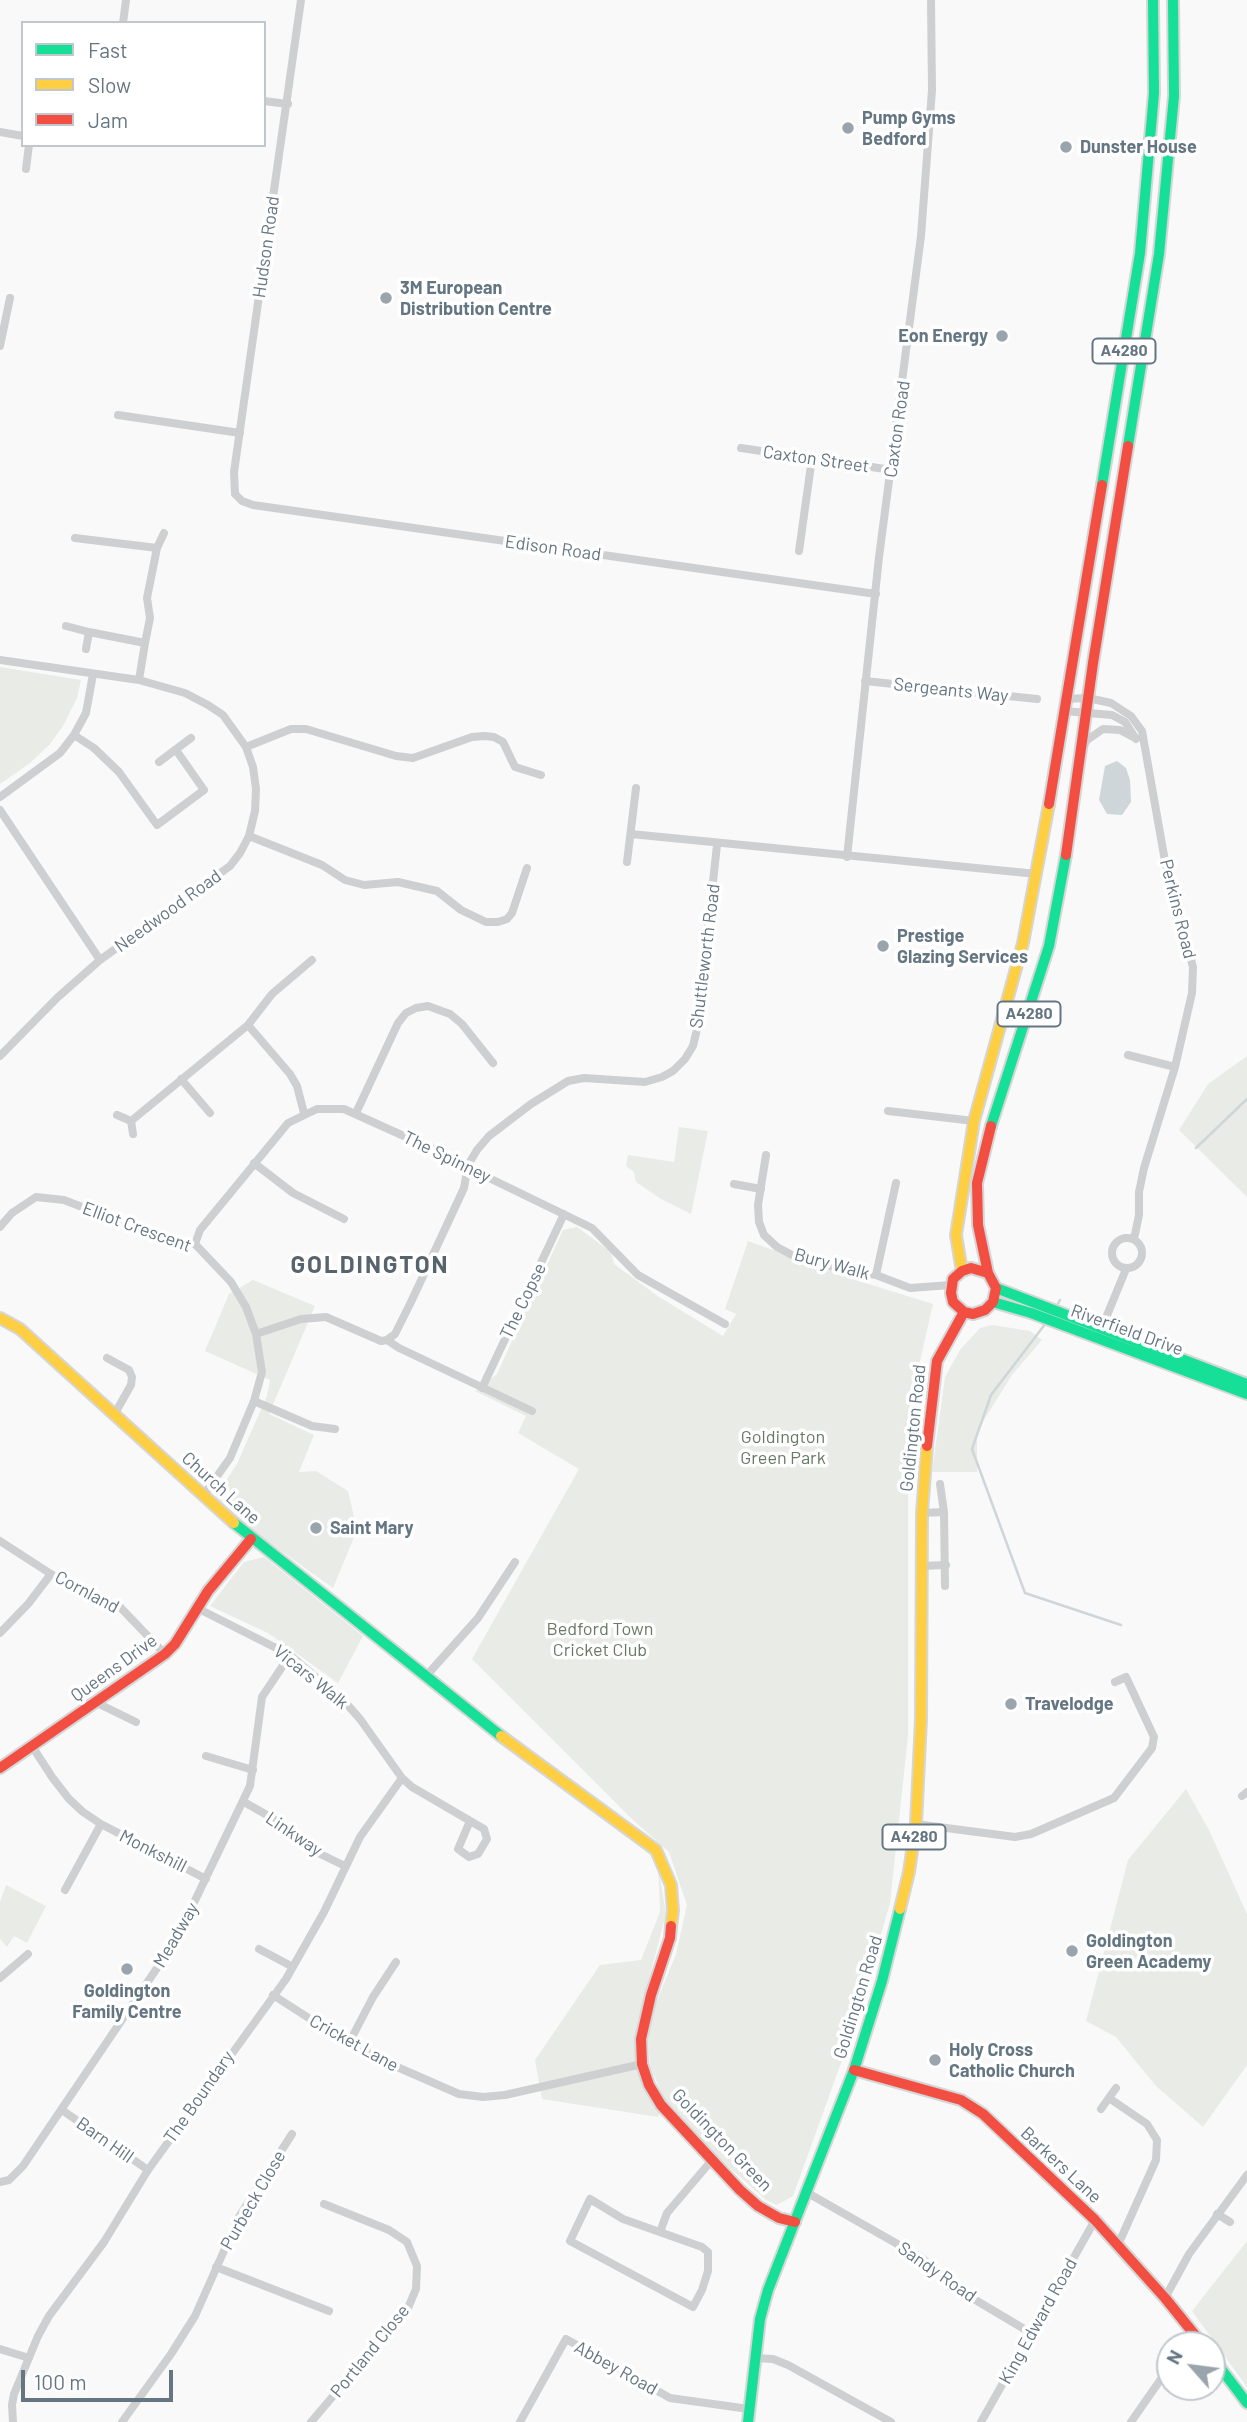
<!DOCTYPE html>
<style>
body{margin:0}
#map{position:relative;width:1247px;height:2422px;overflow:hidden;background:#f9f9f9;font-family:Barlow,sans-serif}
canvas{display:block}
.legend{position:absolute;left:21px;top:21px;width:245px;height:126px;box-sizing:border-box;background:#fff;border:2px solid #c1c8cd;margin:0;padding:9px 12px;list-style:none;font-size:21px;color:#657683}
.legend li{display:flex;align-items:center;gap:14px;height:35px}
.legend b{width:35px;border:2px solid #c1c8cd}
.north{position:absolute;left:1156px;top:2331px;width:70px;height:70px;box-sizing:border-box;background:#fff;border:2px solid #c1c8cd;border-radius:50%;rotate:298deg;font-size:19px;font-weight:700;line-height:28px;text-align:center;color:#657683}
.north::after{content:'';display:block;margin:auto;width:24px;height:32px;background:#99a4ac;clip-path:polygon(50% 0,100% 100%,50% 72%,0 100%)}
.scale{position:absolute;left:21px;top:2370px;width:152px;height:32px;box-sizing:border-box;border:4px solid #657683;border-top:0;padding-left:9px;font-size:21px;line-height:24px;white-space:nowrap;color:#657683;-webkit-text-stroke:5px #fff;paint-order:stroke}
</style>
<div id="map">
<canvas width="1247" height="2422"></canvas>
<ul class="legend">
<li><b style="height:9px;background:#16e098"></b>Fast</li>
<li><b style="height:9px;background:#ffcf43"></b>Slow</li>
<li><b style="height:9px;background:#f24e42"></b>Jam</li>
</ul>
<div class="north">N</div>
<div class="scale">100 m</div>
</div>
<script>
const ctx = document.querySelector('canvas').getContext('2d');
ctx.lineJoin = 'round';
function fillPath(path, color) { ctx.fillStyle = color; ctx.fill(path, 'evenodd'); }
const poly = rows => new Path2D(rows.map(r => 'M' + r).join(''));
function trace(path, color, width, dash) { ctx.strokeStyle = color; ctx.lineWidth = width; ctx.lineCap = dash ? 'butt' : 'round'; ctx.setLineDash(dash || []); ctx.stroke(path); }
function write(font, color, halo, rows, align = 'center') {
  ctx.font = font + ' Barlow,sans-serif'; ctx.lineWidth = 7; ctx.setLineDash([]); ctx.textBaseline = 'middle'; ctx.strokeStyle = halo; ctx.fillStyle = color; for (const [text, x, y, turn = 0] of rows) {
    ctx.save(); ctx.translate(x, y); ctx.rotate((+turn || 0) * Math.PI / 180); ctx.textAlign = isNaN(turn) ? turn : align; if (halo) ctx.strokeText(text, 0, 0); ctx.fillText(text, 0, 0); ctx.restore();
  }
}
fillPath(poly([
 [0,667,81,680,77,698,63,726,50,744,30,763,0,784],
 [1247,1056,1247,1197,1179,1130,1208,1084],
 [679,1127,708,1131,691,1214,661,1199,636,1182,634,1172,626,1166,628,1155,674,1162],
 [577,1227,611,1252,614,1264,659,1297,723,1336,736,1314,725,1309,748,1241,862,1282,933,1304,908,1413,908,1736,890,1903,854,2027,793,2196,777,2205,766,2200,722,2161,665,2101,650,2066,648,2037,654,2008,676,1954,687,1905,669,1852,633,1820,472,1659,579,1469,518,1433,526,1416,475,1391,497,1374,563,1230],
 [253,1280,315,1306,269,1414,314,1435,299,1472,316,1471,348,1491,357,1530,333,1588,246,1526,214,1499,237,1464,267,1396,270,1380,205,1351,229,1294],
 [992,1325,1030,1331,1042,1340,1012,1375,977,1431,977,1472,932,1472,945,1377,960,1350,980,1328],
 [264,1557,363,1636,338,1683,268,1633,210,1606,244,1562],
 [1186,1789,1209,1830,1247,1914,1247,2065,1203,2127,1155,2085,1116,2037,1086,2021,1128,1860],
 [658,1865,666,1914,637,2025,635,2048,640,2077,648,2095,660,2112,658,2117,542,2099,535,2060,600,1965,641,1960,660,1912],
 [6,1885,46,1906,27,1943,14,1936,7,1947,0,1939,0,1902],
 [1247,2241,1247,2387,1192,2311]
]), '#e8ebe6');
fillPath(poly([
 [1117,761,1126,768,1130,780,1131,802,1122,815,1107,814,1099,800,1105,766]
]), '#ced6d9');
trace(poly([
 [1196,1148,1247,1099],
 [1055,1309,1060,1300],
 [1046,1323,991,1395,972,1449,1025,1593,1121,1625]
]), '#ced6d9', 2.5);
const fast = poly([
 [1128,446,1159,254,1174,96,1173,0],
 [1102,485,1140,253,1154,93,1153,0],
 [991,1126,1049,946,1066,855],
 [996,1288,1247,1384],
 [993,1302,1031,1313,1247,1394],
 [234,1523,501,1736],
 [1212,2357,1247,2403],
 [748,2422,760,2319,768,2290,854,2070,882,1981,900,1909]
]);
const slow = poly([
 [962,1271,956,1235,974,1121,1023,943,1049,804],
 [0,1318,20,1329,234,1523],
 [501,1736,656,1850,671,1885,673,1911,671,1926],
 [900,1909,909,1872,916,1824,921,1719,922,1513,927,1446]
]);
const jam = poly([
 [1049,804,1102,485],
 [1066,855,1093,663,1128,446],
 [988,1273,971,1268,962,1271,953,1279,951,1293,953,1302,964,1312,973,1314,985,1310,993,1302,996,1288,988,1273,978,1225,977,1183,991,1126],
 [927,1446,937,1361,964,1312],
 [0,1768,165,1654,175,1644,208,1591,251,1539],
 [671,1926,670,1938,651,1995,641,2039,642,2064,649,2085,661,2105,740,2190,758,2206,779,2218,795,2222],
 [854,2070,961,2100,983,2114,1095,2220,1165,2298,1203,2345]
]);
trace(fast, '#d5d6d7', 14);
trace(slow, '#d5d6d7', 14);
trace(jam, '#d5d6d7', 14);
trace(poly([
 [301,0,234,472,235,494,242,501,253,505,876,594],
 [123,23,126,0],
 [264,101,288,104],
 [0,132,23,136],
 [26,169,29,145],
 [0,346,10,298],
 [118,415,240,433],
 [741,448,892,470],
 [75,538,157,548,147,598,150,618,145,643],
 [157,548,164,533],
 [799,551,812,458],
 [66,626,89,632],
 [86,649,89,632,145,643,139,680],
 [0,660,139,680,185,693,208,705,223,715,246,747,253,767,256,789,255,811,249,836,240,853,230,866,100,960,57,998,0,1056],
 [865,681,1037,699],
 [1065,699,1088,698,1111,703,1131,716,1142,731,1165,861,1193,967,1192,993,1175,1067],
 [1064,711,1112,715,1125,722,1136,739],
 [74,735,94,748,119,772,157,825,204,790,176,750],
 [246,747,291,729,306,729,396,756,413,758,472,737,484,736,494,737,503,742,515,767,541,775],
 [1083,747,1087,740,1103,729,1120,730,1135,738],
 [159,762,191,738],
 [0,797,60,753,74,735,86,713,93,674],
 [0,810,100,960],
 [631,834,1037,874],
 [249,836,322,865,345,880,364,885,398,882,437,891,461,910,486,922,498,922,507,919,512,913,527,868],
 [847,857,879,557,921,236,932,90,931,0],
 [627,862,636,788],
 [248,1025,290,1074,297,1086,304,1113],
 [1128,1055,1175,1067,1144,1168,1139,1192,1139,1215,1134,1239],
 [181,1079,210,1113],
 [888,1111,974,1121],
 [356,1113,398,1023,406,1013,416,1008,428,1006,450,1014,462,1024,493,1063],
 [117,1115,131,1121],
 [131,1121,248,1025,272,994,312,960],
 [131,1121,133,1134],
 [766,1155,758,1205,759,1222,764,1235,777,1247,794,1256,830,1266,876,1275,910,1288,951,1285],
 [254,1163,293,1193,344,1219],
 [734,1184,761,1189],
 [0,1227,12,1213,36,1197,64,1200,175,1243,195,1244,231,1282,246,1307,256,1334,262,1372,254,1401,230,1458,203,1496],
 '1112 1253a15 15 0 1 1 30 0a15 15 0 1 1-30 0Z',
 [195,1244,200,1230,288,1123,317,1109,344,1109,468,1165,483,1175,592,1228,638,1275,725,1324],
 [876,1275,896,1183],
 [1101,1330,1126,1269],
 [256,1334,301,1319,326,1317,381,1341,387,1340,395,1334,411,1302,464,1188,468,1165,477,1150,489,1136,531,1104,568,1081,584,1078,645,1082,662,1077,673,1071,685,1059,693,1046,697,1029,717,845],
 [387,1340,399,1348,532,1411],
 [107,1358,129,1370,132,1377,131,1385,114,1415],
 [482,1388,564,1214],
 [254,1401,312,1426,335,1429],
 [940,1484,944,1512,945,1586],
 [922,1513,944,1512],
 [0,1541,51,1574,120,1607,165,1654],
 [922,1566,946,1565],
 [197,1608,290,1655,345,1702,360,1719,402,1778,412,1787,484,1829,487,1839,478,1854,469,1857,458,1849,470,1821],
 [0,1633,28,1604,51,1574],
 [427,1675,478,1618,515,1562],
 [97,1703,136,1722],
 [32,1746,52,1777,69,1799,83,1812,101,1824,206,1879],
 [206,1756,253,1770],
 [1242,1796,1247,1792],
 [244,1802,274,1819,310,1849,345,1866],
 [916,1824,1015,1837,1031,1834,1114,1798,1152,1748,1154,1737,1126,1677,1115,1682],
 [65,1890,101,1824],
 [259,1949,293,1967],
 [0,1978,28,1954],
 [273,1995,335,2035,381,2060,459,2094,483,2097,505,2095,642,2064],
 [349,2043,373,1997,396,1962],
 [1109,2098,1147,2124,1157,2140,1156,2160,1118,2245],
 [1101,2109,1116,2088],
 [62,2110,148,2170],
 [0,2182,9,2180,23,2166,176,1940,250,1786,262,1697,290,1655],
 [806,2192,922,2258,962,2292,1031,2333],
 [590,2199,623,2219,702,2247,708,2252,708,2271,702,2290,693,2307,570,2241,590,2199],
 [1217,2214,1230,2222],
 [660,2232,667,2213,712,2160],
 [216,2267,329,2311],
 [1165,2298,1189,2254,1247,2175],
 [1185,2345,1194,2332],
 [0,2349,29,2358],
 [755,2358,773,2359,788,2365,891,2422],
 [13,2422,12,2405,14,2394,38,2336,49,2316,104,2242,148,2170,286,1979,324,1912,360,1837,402,1778],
 [122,2422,171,2354,195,2316,239,2217,292,2134],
 [311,2422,408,2308,416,2289,417,2266,407,2242,389,2230,324,2204],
 [520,2422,566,2339,670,2398,749,2409],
 [981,2422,1095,2220],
 [1131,2422,1170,2366]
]), '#cecfd0', 8);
trace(fast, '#16e098', 10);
trace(slow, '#ffcf43', 10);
trace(jam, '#f24e42', 10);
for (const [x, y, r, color] of [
 [848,128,7,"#99a4ac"],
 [1066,147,7,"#99a4ac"],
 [386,298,7,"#99a4ac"],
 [1002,336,7,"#99a4ac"],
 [883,946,7,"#99a4ac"],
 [316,1528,7,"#99a4ac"],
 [1011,1704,7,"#99a4ac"],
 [1072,1951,7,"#99a4ac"],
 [127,1969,7,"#99a4ac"],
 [935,2060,7,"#99a4ac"]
]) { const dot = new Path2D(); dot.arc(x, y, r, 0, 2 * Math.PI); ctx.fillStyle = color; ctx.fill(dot); trace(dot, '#fff', 2.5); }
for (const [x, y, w] of [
 [1124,351,63],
 [1029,1014,63],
 [914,1837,63]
]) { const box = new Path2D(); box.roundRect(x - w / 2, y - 12.5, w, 25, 5); ctx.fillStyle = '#fff'; ctx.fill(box); trace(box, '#657683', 2); }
write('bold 16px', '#657683', null, [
 ["A4280",1124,351],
 ["A4280",1029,1014],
 ["A4280",914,1837]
]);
write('bold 18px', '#657683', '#fff', [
 ["Pump Gyms",862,118],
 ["Bedford",862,139],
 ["Dunster House",1080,147],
 ["3M European",400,288],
 ["Distribution Centre",400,309],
 ["Eon Energy",988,336,"right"],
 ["Prestige",897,936],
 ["Glazing Services",897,957],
 ["Saint Mary",330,1528],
 ["Travelodge",1025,1704],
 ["Goldington",1086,1941],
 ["Green Academy",1086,1962],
 ["Goldington",127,1991,"center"],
 ["Family Centre",127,2012,"center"],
 ["Holy Cross",949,2050],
 ["Catholic Church",949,2071]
], 'left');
write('18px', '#657683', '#fff', [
 ["Hudson Road",266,247,-82],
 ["Caxton Road",897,429,-82],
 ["Caxton Street",816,459,8],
 ["Edison Road",553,548,8],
 ["Sergeants Way",951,690,6],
 ["Perkins Road",1178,909,76],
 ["Needwood Road",168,911,-36],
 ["Shuttleworth Road",705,956,-83],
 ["The Spinney",447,1157,26],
 ["Elliot Crescent",137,1227,20],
 ["Bury Walk",832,1264,15],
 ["The Copse",523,1301,-64],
 ["Riverfield Drive",1127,1330,20],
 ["Goldington Road",913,1428,-84],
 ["Church Lane",221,1488,42],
 ["Cornland",87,1592,28],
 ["Queens Drive",114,1668,-36],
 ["Vicars Walk",311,1677,39],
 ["Linkway",294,1834,34],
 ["Monkshill",153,1851,27],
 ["Meadway",176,1935,-60],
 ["Goldington Road",858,1997,-73],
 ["Cricket Lane",354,2043,29],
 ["The Boundary",199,2097,-55],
 ["Barn Hill",105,2140,35],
 ["Goldington Green",722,2140,46],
 ["Barkers Lane",1061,2165,43],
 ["Purbeck Close",253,2200,-60],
 ["Sandy Road",937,2272,35],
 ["King Edward Road",1038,2321,-61],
 ["Portland Close",370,2351,-51],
 ["Abbey Road",616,2368,29]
]);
write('18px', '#687a64', '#fff', [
 ["Goldington",783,1437],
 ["Green Park",783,1458],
 ["Bedford Town",600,1629],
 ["Cricket Club",600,1650]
]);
ctx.letterSpacing = '2px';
write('bold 24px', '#57646e', '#fff', [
 ["GOLDINGTON",370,1265]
]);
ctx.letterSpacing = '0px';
</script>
